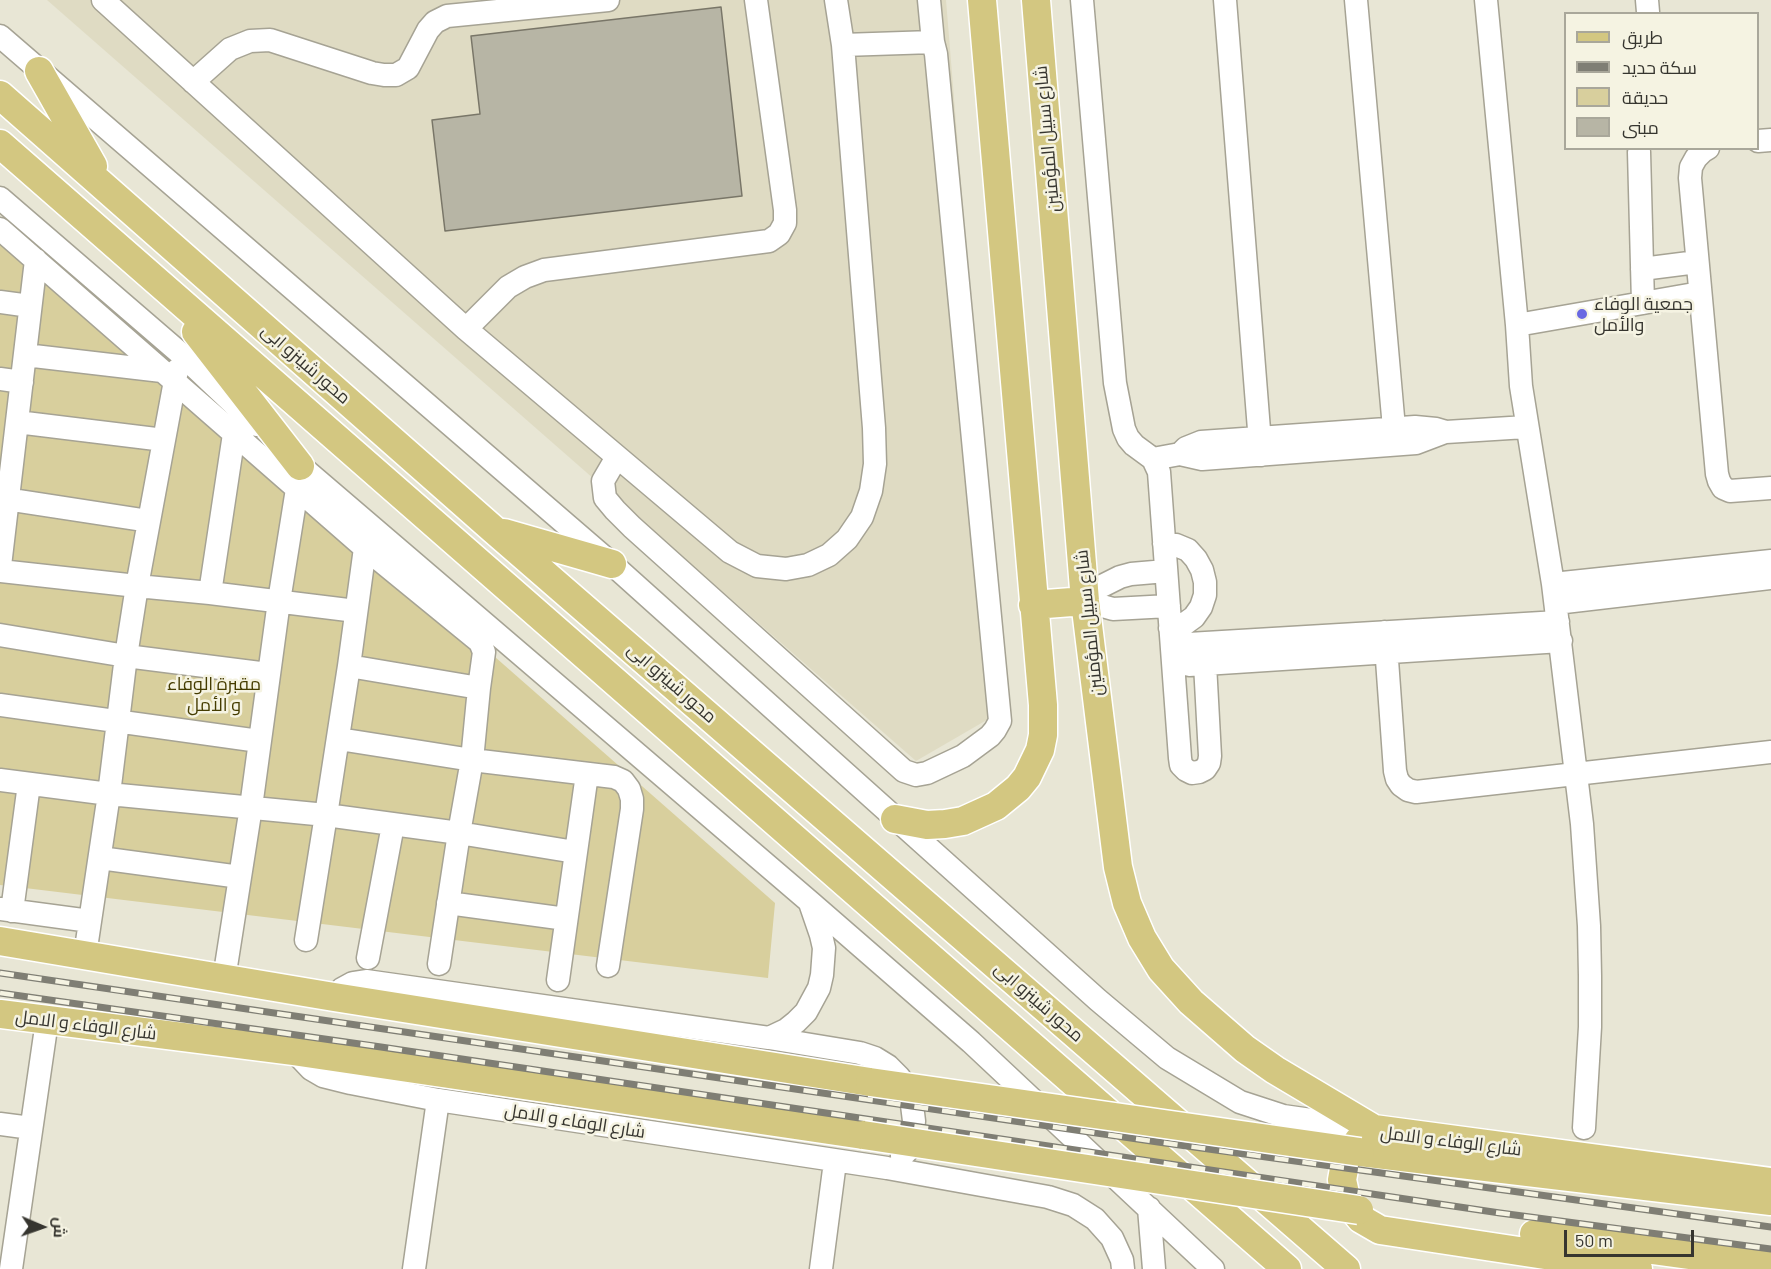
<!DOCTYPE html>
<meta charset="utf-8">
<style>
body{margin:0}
#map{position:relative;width:1771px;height:1269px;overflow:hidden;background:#e8e6d5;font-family:Barlow,Cairo,sans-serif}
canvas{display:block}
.legend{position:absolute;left:1564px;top:12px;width:195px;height:138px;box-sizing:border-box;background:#f5f3e2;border:2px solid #a9a79a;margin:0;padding:8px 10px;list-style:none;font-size:18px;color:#36352f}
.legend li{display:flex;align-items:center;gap:12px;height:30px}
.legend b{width:30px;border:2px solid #a9a79a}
.north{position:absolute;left:12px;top:1197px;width:60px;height:60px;-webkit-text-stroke:4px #f5f3e2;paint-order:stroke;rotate:92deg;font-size:16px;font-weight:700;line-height:24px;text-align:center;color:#36352f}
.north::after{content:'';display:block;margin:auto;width:21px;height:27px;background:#36352f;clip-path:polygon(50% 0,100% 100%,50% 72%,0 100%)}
.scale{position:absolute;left:1564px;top:1230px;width:130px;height:27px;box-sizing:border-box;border:3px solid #36352f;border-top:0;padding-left:8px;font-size:18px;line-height:21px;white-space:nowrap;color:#36352f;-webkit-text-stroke:4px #f5f3e2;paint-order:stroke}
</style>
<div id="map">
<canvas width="1771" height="1269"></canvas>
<ul class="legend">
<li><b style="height:8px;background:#d3c781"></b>طريق</li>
<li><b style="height:8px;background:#7f7e74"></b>سكة حديد</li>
<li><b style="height:16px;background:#d8cf9d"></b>حديقة</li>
<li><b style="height:16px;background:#b7b5a5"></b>مبنى</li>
</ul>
<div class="north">ش</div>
<div class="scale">50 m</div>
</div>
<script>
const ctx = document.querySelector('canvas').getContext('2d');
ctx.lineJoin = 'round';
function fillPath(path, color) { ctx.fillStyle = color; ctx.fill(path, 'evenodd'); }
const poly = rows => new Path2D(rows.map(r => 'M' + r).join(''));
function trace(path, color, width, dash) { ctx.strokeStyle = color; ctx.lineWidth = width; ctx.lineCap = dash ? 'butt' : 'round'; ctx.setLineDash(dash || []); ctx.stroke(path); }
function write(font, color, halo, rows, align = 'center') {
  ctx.font = font + ' Barlow,Cairo,sans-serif'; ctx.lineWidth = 5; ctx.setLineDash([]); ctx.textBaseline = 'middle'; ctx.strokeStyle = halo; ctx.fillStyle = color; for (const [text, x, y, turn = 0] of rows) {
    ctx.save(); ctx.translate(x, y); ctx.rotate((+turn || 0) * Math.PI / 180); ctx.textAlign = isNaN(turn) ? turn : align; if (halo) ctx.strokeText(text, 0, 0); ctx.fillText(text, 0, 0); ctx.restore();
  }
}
fillPath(poly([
 [47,0,946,0,1004,710,916,761]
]), '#dfdbc3');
fillPath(poly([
 [0,222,775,903,768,978,0,885]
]), '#d8cf9d');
const building = poly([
 [721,7,742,196,445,231,432,120,480,114,471,36,721,7]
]);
fillPath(building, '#b7b5a5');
trace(building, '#797668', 1.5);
const minor = poly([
 [103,0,466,329,730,552,757,566,786,569,808,565,829,555,847,539,862,517,871,491,875,464,874,428,843,45,836,0],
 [929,0,933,42],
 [1082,0,1115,383,1124,429,1128,438,1134,445,1153,459,1159,472,1180,758,1181,765,1186,770,1192,773,1199,772,1205,769,1209,763,1210,756,1205,664],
 [1225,0,1261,455],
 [1356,0,1394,428],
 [1486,0,1517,325,1521,386,1553,584,1582,824,1589,926,1590,976,1590,1027,1584,1128],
 [1647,0,1648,12],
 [0,36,612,564,1098,1000,1167,1058,1240,1102,1283,1116,1367,1128],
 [193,82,230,49,250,41,270,40,372,73,384,75,396,75,408,68,428,30,435,22,447,16,608,0],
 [1758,141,1771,140],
 [1708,148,1703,151,1696,158,1691,167,1690,178,1717,474,1719,481,1723,488,1730,491,1771,488],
 [1639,152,1643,303],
 [0,198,181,354,256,425],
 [0,229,365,548,349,666,479,688,472,760,614,777,623,781,629,789,632,799,632,809,608,966],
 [1642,269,1697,262],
 [0,302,30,306],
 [1517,325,1700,293],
 [466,329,508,287,525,277,544,270,769,241,779,234,785,223,785,210,756,0],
 [25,355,162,371],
 [0,379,22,382],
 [17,422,164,440],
 [1180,454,1202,459,1416,443,1445,432],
 [289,456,810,902,971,1042,1213,1269],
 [617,457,603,481,605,498,615,510,632,527,904,771,916,775,927,773,963,756,990,736,995,730,1000,721,936,54,933,42,843,45],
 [1153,459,1180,454,1186,448,1201,442,1415,427,1436,429,1446,432,1526,427],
 [0,498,149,521],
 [1164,544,1176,545,1188,550,1196,559,1202,570,1205,582,1205,595,1201,607,1194,617,1183,625,1170,628],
 [365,548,480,642,484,652,479,688],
 [0,566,36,260],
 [0,571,137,586,210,593,356,611],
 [1166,571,1131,574,1120,577,1100,587,1085,601,1113,609,1169,606],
 [1553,584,1771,561],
 [210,593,234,434],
 [1556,603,1771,578],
 [1385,632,1395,771,1397,779,1401,785,1408,790,1416,792,1771,752],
 [0,635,126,656,268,674],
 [1172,645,1558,622],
 [1189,665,1561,641],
 [349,666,326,815,459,833,439,964],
 [0,705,259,741],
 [339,739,472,760,459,833,575,852],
 [0,780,109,794,326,815,306,940],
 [100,858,240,877],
 [448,903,566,919],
 [0,909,90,921],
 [12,911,29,784],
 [85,955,109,794,126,656,137,586,177,370],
 [368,958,393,825],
 [224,979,251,807,279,601,297,489],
 [558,980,587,774],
 [334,997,342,989,353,983,366,981,380,983,769,1038,786,1030,796,1022,806,1012,819,988,822,975,824,948,821,935,810,903],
 [769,1038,860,1053,875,1058,888,1066,899,1077,908,1091,912,1105,914,1121,912,1136,907,1151,902,1156],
 [294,1051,311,1069,323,1076,351,1083,438,1100,887,1168,1048,1197,1073,1205,1095,1219,1112,1238,1122,1260,1123,1269],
 [0,1124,31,1128],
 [1149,1208,1154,1269],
 [11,1269,47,1021],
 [414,1269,438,1100],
 [821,1269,835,1162]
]);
const major = poly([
 [1036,0,1085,601,1118,867,1127,903,1142,938,1161,969,1191,1002,1245,1049,1275,1070,1374,1129],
 [39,71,93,166],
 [0,95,494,530,1346,1269],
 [0,144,1287,1269],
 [196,332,300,466],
 [504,533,612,564],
 [1033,605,1085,601],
 [895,819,927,825,945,824,963,821,996,806,1018,788,1027,777,1040,750,1043,735,1043,705,982,0],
 [0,941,334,997,870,1082],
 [0,1014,294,1051,863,1135],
 [1360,1152,1771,1201],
 [1534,1234,1771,1266],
 [1638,1269,1380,1230,1361,1219,1347,1202,1342,1180,1346,1158,1359,1140,1374,1129,1771,1182]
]);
trace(minor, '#a6a394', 25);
trace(major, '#fff', 31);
trace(minor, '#fff', 22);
trace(major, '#d3c781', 28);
const rail = poly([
 [0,973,1158,1142,1771,1227],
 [0,993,381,1047,1500,1213,1771,1249]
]);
trace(rail, '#7f7e74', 7);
trace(rail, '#f5f3e2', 4.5, [14]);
const majorBridge = poly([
 [870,1082,1360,1152],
 [863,1135,1359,1210]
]);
trace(majorBridge, '#fff', 31, []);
trace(majorBridge, '#d3c781', 28);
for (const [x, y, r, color] of [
 [1582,314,6,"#6968e2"]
]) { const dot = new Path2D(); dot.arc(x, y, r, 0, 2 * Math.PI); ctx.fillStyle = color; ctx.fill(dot); trace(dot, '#f5f3e2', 2); }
write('18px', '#36352f', '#f5f3e2', [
 ["شارع سبيل المؤمنين",1047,139,-95],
 ["محور شينزو ابى",306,364,41],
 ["شارع سبيل المؤمنين",1089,623,-96],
 ["محور شينزو ابى",672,683,41],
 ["محور شينزو ابى",1039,1002,41],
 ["شارع الوفاء و الامل",86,1025,7],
 ["شارع الوفاء و الامل",575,1121,9],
 ["شارع الوفاء و الامل",1451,1141,7]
]);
write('18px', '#36352f', '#f5f3e2', [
 ["جمعية الوفاء",1594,304],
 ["والأمل",1594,325]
], 'left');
write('18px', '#453c00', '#f5f3e2', [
 ["مقبرة الوفاء",214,684],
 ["و الأمل",214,705]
]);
</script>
